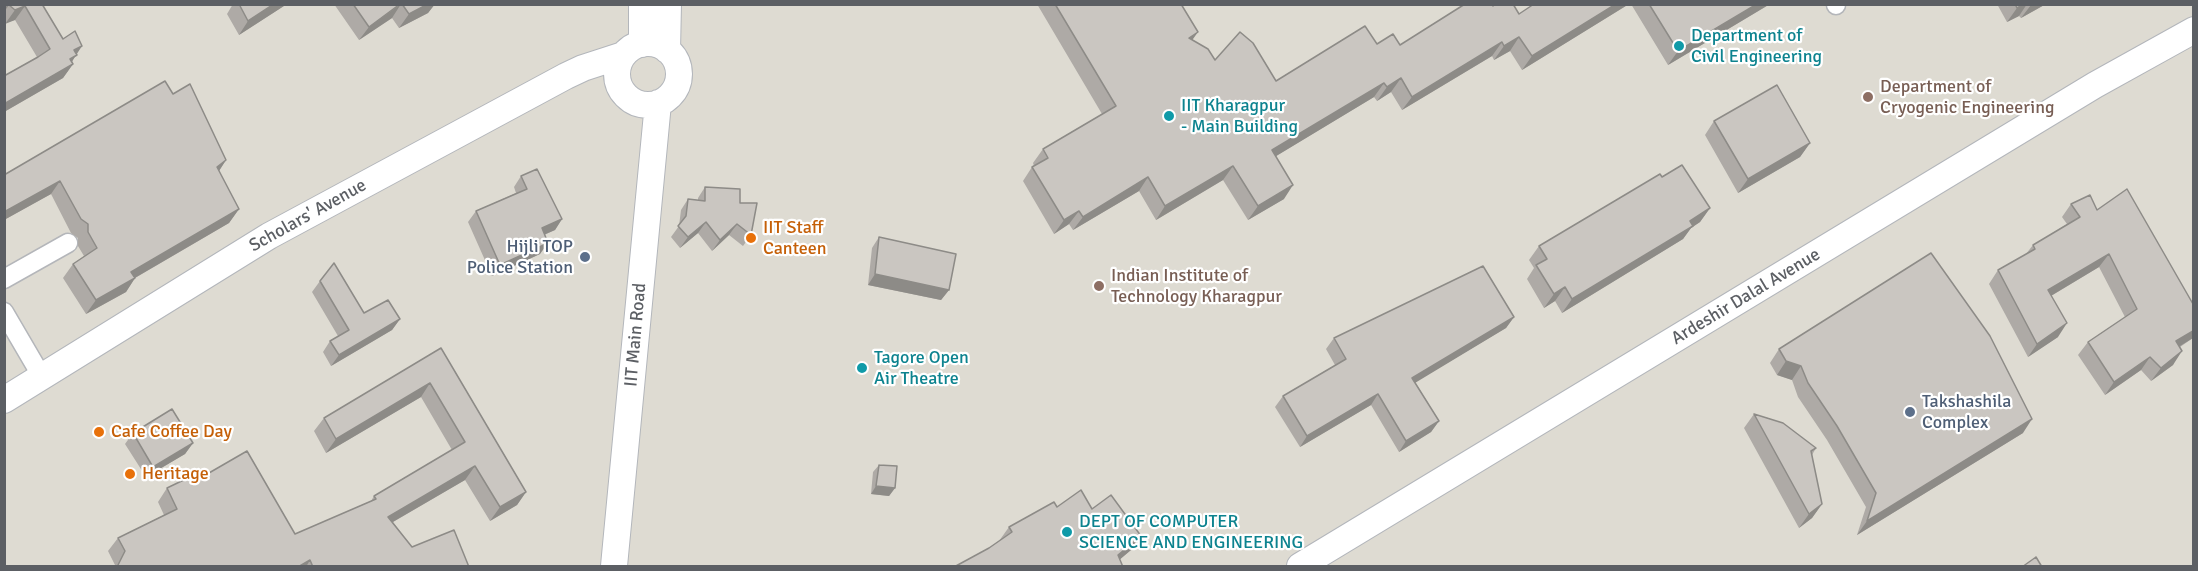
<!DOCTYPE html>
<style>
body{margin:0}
#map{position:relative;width:2198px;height:571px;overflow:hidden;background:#eeece4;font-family:Signika,sans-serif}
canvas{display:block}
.frame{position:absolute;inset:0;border:6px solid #5c5f64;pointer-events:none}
</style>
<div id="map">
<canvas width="2198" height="571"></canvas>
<div class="frame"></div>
</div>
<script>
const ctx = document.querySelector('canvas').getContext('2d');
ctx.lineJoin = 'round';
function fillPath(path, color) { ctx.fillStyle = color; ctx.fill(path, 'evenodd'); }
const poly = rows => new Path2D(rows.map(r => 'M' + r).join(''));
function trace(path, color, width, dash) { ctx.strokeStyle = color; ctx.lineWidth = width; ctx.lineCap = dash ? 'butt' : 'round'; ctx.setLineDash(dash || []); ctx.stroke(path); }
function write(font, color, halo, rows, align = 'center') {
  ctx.font = font + ' Signika,sans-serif'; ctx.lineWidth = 4.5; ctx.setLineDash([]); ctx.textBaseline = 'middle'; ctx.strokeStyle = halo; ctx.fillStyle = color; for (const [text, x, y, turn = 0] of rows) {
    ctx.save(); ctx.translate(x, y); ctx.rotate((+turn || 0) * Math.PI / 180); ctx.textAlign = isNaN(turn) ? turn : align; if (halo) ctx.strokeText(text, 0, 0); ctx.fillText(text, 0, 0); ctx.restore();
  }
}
fillPath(poly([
 [4,5,2193,5,2193,566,5,566]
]), '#dedbd2');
const street = poly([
 [1836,4,1836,5],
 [4,279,68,243],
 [4,312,42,377]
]);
const secondary = poly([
 '617 74a31 31 0 1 1 62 0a31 31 0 1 1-62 0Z',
 [642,44,642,4],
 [667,50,668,4],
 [4,400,269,236,566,76,583,68,623,55],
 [614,566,658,103],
 [1300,566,2095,85,2194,30]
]);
trace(street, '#b4b6ba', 21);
trace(secondary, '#b3b6bb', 28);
trace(street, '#fff', 18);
trace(secondary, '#fff', 26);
fillPath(poly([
 [4,4,44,7,63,39,76,54,72,62,73,64,63,78,4,112,4,76,37,57,15,20,4,23],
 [233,4,287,4,239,35,227,14],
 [334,4,435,4,428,13,399,28,392,18,359,40],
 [1037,4,1181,4,1193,40,1215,60,1276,81,1377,44,1400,45,1493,6,1519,14,1534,4,1629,4,1522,70,1510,51,1494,60,1492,56,1402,110,1391,92,1377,101,1374,97,1276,156,1284,199,1248,220,1223,180,1156,220,1139,191,1073,230,1069,224,1054,234,1023,181,1032,167,1034,166,1033,163,1043,149,1102,114],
 [1631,4,1770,4,1668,65],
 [1997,4,2046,4,2021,18,2019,16,2007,22],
 [173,94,226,160,219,171,239,209,229,223,135,278,126,292,86,314,63,278,73,264,84,256,78,246,78,238,71,233,51,194,4,220,4,175],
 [1714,121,1810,143,1800,157,1738,193,1705,135],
 [521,176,562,219,555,230,544,235,540,254,492,276,468,222,476,211,516,193,514,187],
 [1662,177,1710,208,1700,222,1691,228,1683,239,1562,313,1555,301,1544,308,1527,279,1534,268,1529,260,1539,246],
 [705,187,740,203,751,235,743,246,729,235,712,251,698,233,680,248,671,237,679,226,681,210,688,199,698,200,698,198],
 [2071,204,2097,210,2193,338,2180,347,2173,365,2151,381,2141,370,2105,395,2078,355,2088,342,2125,317,2099,267,2051,296,2058,337,2028,357,1989,284,1998,270,2026,254,2033,245,2067,224,2062,217],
 [879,237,949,290,941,300,868,285,872,248],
 [320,281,364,313,400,319,392,330,331,366,323,352,330,341,338,336,312,292],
 [1514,317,1506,328,1415,382,1439,421,1431,432,1399,452,1371,405,1300,447,1275,407,1283,396,1335,365,1326,349,1334,338],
 [441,348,526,492,517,505,490,521,465,480,393,522,412,547,469,567,115,567,115,565,108,551,118,538,164,515,158,502,167,488,295,534,371,501,374,496,452,450,421,397,326,453,314,431,324,418],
 [1779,349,2023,433,1857,535,1866,507,1827,440,1798,397,1792,380,1777,375,1770,363],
 [1754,414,1816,448,1812,455,1822,504,1812,518,1799,528,1744,428],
 [133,433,193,443,185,454,146,477,125,444],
 [879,465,895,488,889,496,871,494,873,472],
 [1057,507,1092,509,1131,550,1120,559,989,548,999,541,1009,527]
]), '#aeaaa6');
fillPath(poly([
 [274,4,287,4,239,35,248,21],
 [401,4,392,18,359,40,369,27],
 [428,4,435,4,428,13,399,28,409,14],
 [1616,4,1629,4,1522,70,1532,56],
 [1757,4,1770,4,1668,65,1678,51],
 [2024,4,2027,4,2019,16,2007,22,2017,8],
 [2046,4,2021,18,2031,5],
 [9,5,4,12,4,6],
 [25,6,15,20,5,24,15,10],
 [1198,32,1188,46,1189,38],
 [1519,37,1510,51,1494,60,1504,46],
 [1502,42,1492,56,1402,110,1412,97],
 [82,46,69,66,73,64,63,78,4,112,4,104,74,50],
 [1401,78,1391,92,1377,101,1387,87],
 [1384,83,1374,97,1263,164,1272,150],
 [1810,143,1800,157,1738,193,1748,179],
 [226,160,217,174,217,167],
 [1233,166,1223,180,1156,220,1165,206],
 [1148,177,1139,191,1073,230,1083,217],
 [60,181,51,194,4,220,4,212],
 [1293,185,1284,199,1248,220,1258,206],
 [1710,208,1700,222,1691,228,1683,239,1562,313,1572,299],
 [239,209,229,223,121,286,131,272],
 [1079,211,1069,224,1054,234,1064,220],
 [562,219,555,230,534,239,542,228],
 [706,222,698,233,680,248,688,237],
 [737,224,729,235,712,251,720,240],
 [548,243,540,254,492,276,500,265],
 [2109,254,2099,267,2039,303,2048,290],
 [875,274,949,290,941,300,868,285],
 [135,278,126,292,86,314,96,300],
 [1565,287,1555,301,1544,308,1554,294],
 [1514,317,1506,328,1405,389,1412,378],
 [400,319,392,330,331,366,339,355],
 [2067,323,2058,337,2028,357,2037,344],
 [2193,331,2193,338,2167,354,2176,341],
 [2182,351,2173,365,2151,381,2161,368],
 [2150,357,2141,370,2105,395,2114,382],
 [1786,361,1801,366,1792,380,1777,375],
 [430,383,421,397,326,453,336,439],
 [1378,394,1371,405,1300,447,1307,436],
 [2032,419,2023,433,1857,535,1867,521],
 [1439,421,1431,432,1399,452,1406,441],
 [193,443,185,454,146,477,153,467],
 [475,466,465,480,379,530,388,517],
 [876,486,895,488,889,496,871,494],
 [526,492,517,505,490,521,500,507],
 [1822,504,1812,518,1799,528,1809,514],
 [1141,536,1131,550,1111,567,1118,555],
 [310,560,306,567,298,567]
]), '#8d8b87');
const building = poly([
 [4,4,42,4,63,39,75,31,82,46,74,50,77,55,70,59,73,64,4,104,4,76,38,57,50,49,25,6,15,10,9,5,4,6,4,4],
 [239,4,274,4,248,21,239,4],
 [353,4,400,4,369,27,353,4],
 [402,4,428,4,409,14,402,4],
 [1055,4,1181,4,1198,32,1189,38,1208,49,1215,60,1240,32,1253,43,1276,81,1365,26,1377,44,1393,34,1400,45,1465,4,1491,4,1493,6,1495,4,1513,4,1519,14,1534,4,1616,4,1532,56,1519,37,1504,46,1502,42,1412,97,1401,78,1387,87,1384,83,1272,150,1293,185,1258,206,1233,166,1165,206,1148,177,1083,217,1079,211,1064,220,1032,167,1048,158,1043,149,1116,106,1055,4],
 [1649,4,1757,4,1678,51,1649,4],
 [2015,4,2024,4,2017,8,2015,4],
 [165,81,173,94,190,84,226,160,217,167,239,209,131,272,135,278,96,300,73,264,97,248,88,232,88,224,81,219,60,181,4,212,4,175,165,81],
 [1777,85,1810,143,1748,179,1714,121,1777,85],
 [1682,165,1710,208,1690,221,1693,226,1572,299,1565,287,1554,294,1536,265,1547,259,1539,246,1660,174,1662,177,1682,165],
 [537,169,562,219,542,228,548,243,500,265,476,211,527,189,521,176,537,169],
 [705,187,740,189,740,203,757,203,751,235,737,224,720,240,706,222,688,237,678,226,686,216,688,199,705,201,705,187],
 [2127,189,2193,304,2193,331,2176,341,2182,351,2161,368,2150,357,2114,382,2088,342,2137,309,2109,254,2048,290,2067,323,2037,344,1998,270,2035,249,2033,245,2080,217,2071,204,2090,195,2097,210,2127,189],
 [879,237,956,254,949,290,875,274,879,237],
 [1931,253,1990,336,2032,419,1867,521,1876,493,1837,426,1808,383,1801,366,1786,361,1779,349,1931,253],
 [334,263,364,313,388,300,400,319,339,355,330,341,349,330,320,281,334,263],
 [1483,266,1514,317,1412,378,1439,421,1406,441,1378,394,1307,436,1283,396,1346,359,1334,338,1483,266],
 [441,348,526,492,500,507,475,466,388,517,412,547,454,530,469,567,313,567,310,560,298,567,117,567,125,551,118,538,177,509,167,488,194,475,202,477,247,451,295,534,376,499,374,496,465,442,430,383,336,439,324,418,441,348],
 [172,409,193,443,153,467,133,433,172,409],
 [1754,414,1783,423,1816,448,1811,451,1822,504,1809,514,1754,414],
 [879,465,897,466,895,488,876,486,879,465],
 [1081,490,1092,509,1111,495,1141,536,1118,555,1123,567,954,567,989,548,1012,532,1009,527,1054,502,1057,507,1081,490],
 [2036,557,2042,567,2022,567,2036,557]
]);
fillPath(building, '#cac6c1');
trace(building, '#8d8b87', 1.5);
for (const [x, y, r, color] of [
 [1679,46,6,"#0f9aa8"],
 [1868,97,6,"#8d6e63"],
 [1169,116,6,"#0f9aa8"],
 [751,238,6,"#e8710a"],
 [585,257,6,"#5c6f8a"],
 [1099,286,6,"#8d6e63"],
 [862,368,6,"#0f9aa8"],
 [1910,412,6,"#5c6f8a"],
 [99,432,6,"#e8710a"],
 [130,474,6,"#e8710a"],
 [1067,532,6,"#0f9aa8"]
]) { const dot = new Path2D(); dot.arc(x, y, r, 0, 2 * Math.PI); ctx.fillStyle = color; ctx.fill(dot); trace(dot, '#fff', 2); }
write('18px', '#0d838f', '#fff', [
 ["Department of",1691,36],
 ["Civil Engineering",1691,57],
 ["IIT Kharagpur",1181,106],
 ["- Main Building",1181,127],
 ["Tagore Open",874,358],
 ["Air Theatre",874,379],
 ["DEPT OF COMPUTER",1079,522],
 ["SCIENCE AND ENGINEERING",1079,543]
], 'left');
write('18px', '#785e54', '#fff', [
 ["Department of",1880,87],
 ["Cryogenic Engineering",1880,108],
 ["Indian Institute of",1111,276],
 ["Technology Kharagpur",1111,297]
], 'left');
write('18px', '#5c5f64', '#fff', [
 ["Scholars' Avenue",308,216,-29],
 ["Ardeshir Dalal Avenue",1746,297,-31],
 ["IIT Main Road",636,335,-85]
]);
write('18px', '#c56008', '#fff', [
 ["IIT Staff",763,228],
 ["Canteen",763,249],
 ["Cafe Coffee Day",111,432],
 ["Heritage",142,474]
], 'left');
write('18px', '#4e5e75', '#fff', [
 ["Hijli TOP",573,247],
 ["Police Station",573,268],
 ["Takshashila",1922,402,"left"],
 ["Complex",1922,423,"left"]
], 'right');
</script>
